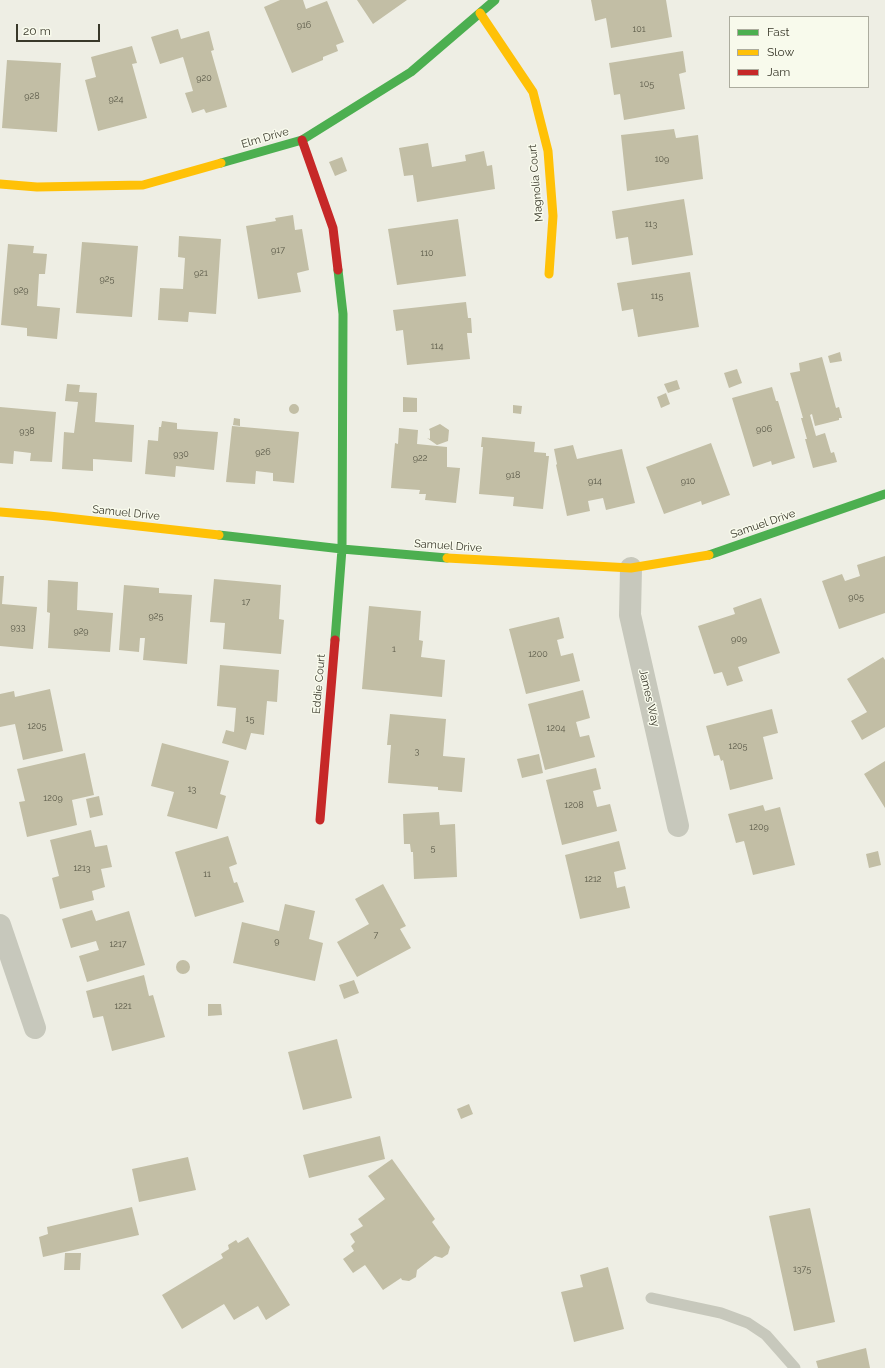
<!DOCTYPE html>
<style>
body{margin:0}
#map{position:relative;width:885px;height:1368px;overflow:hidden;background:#eeeee4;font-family:Raleway,sans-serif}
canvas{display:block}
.legend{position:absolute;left:729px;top:16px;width:140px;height:72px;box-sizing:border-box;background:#f8faec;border:1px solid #acac9e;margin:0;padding:5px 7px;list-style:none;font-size:12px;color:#39382a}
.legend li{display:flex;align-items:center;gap:8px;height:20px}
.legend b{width:20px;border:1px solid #acac9e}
.scale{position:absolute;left:16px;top:24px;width:84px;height:18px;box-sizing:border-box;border:2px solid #39382a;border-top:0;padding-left:5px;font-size:12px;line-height:14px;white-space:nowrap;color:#39382a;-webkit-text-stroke:3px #f8faec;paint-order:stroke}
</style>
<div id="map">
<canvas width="885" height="1368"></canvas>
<ul class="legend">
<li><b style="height:5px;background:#4caf50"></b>Fast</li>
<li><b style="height:5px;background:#ffc107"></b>Slow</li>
<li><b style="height:5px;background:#c62828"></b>Jam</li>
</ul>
<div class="scale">20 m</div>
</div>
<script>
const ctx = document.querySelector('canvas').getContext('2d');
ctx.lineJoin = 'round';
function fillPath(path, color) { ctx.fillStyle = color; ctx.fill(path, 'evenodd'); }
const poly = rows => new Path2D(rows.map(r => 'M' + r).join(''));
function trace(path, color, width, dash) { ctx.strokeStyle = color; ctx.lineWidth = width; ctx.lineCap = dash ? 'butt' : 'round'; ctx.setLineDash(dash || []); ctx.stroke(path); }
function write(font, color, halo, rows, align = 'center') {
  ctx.font = font + ' Raleway,sans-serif'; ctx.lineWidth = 3; ctx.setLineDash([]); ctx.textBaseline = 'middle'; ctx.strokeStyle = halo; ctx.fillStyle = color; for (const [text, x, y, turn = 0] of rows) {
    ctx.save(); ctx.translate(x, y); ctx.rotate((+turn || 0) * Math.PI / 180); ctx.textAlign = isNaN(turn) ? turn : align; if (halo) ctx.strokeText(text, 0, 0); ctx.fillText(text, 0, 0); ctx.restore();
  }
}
fillPath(poly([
 [280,0,303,0,306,9,327,1,344,42,336,45,338,51,323,57,323,60,292,73,264,7],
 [357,0,407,0,373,24],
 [591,0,666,0,672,37,611,48,606,18,595,21],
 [178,29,181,39,209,31,214,50,211,51,227,107,206,113,204,109,192,113,185,93,193,91,183,57,160,64,151,37],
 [132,46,137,63,132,64,147,118,98,131,85,80,96,77,91,57],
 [683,51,686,72,679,74,685,109,624,120,620,94,614,95,609,63],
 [7,60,61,63,57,132,2,128],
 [674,129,676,138,698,135,703,179,627,191,621,135],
 [428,143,432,167,466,161,465,155,484,151,487,166,492,165,495,189,417,202,413,175,404,176,399,148],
 [342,157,347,171,335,176,329,162],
 [684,199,693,255,632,265,628,237,616,239,612,211],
 [293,215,295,230,302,229,309,270,297,273,301,292,258,299,246,226,276,221,275,218],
 [458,219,466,276,397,285,388,229],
 [179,236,221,239,216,314,189,312,188,322,158,320,160,288,183,289,185,258,178,257],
 [82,242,138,246,132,317,76,313],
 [8,244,34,246,33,253,47,254,45,274,39,274,37,306,60,308,57,339,27,336,27,328,1,325],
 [690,272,699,327,638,337,633,309,622,311,617,283],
 [466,302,468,318,471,318,472,333,467,333,470,359,407,365,403,330,396,331,393,310],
 [840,352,842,361,830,363,828,356],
 [822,357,836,408,839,407,842,418,839,418,839,420,815,426,812,414,810,415,816,436,825,433,831,453,834,452,837,462,813,468,805,439,807,439,801,418,803,418,790,373,800,371,799,363],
 [737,369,742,383,729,388,724,373],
 [677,380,680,389,668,393,664,384],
 [67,384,80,385,79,392,97,393,95,422,134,425,132,462,93,459,93,471,62,469,64,432,74,433,78,402,65,401],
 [772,387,776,401,778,401,795,458,772,465,771,461,753,467,732,398],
 [666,393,670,404,661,408,657,397],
 [403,397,417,398,417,412,403,412],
 '289 409a5 5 0 1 1 10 0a5 5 0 1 1-10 0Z',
 [513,405,522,406,521,414,513,413],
 [0,407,56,412,52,462,30,461,31,453,14,451,13,464,0,463],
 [234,418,240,419,240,426,233,425],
 [162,421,177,423,177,429,218,432,214,470,176,466,175,477,145,474,148,440,158,441,159,427,161,427],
 [440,424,449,430,448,441,437,445,427,438,430,439,430,431,429,429],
 [232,426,299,432,294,483,273,481,273,473,256,471,255,484,226,482],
 [399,428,418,430,417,444,447,447,447,467,460,468,456,503,425,500,426,494,419,494,420,490,391,488,395,443,398,444],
 [482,437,535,442,534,452,546,453,546,456,549,456,543,509,513,506,514,497,479,494,483,447,481,447],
 [711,443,730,495,702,505,701,501,664,514,646,467],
 [573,445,577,459,622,449,635,503,606,510,603,498,588,501,590,511,567,516,556,465,557,464,554,449],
 [885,556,885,613,839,629,822,581,842,574,845,581,860,576,857,565],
 [0,576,4,576,2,604,37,607,33,649,0,646],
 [214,579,281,585,279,619,284,620,281,654,223,649,225,623,210,622],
 [48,580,78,582,77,610,113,613,110,652,48,648,50,613,47,612],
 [124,585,159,588,159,593,192,595,187,664,143,660,145,638,140,638,139,652,119,650],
 [761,598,780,653,738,667,743,681,727,686,722,672,714,674,698,626,735,614,733,608],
 [369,606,421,611,419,640,423,641,421,657,445,660,442,697,362,689],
 [559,617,564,638,557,640,561,656,573,653,580,681,526,694,509,629],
 [883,657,885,660,885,727,862,740,851,721,867,712,847,679],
 [220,665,279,670,277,702,267,701,264,735,251,733,246,750,222,743,226,730,234,732,236,708,217,706],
 [50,689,63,751,23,760,15,724,0,727,0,694,14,691,15,697],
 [583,690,590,718,576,722,580,737,589,735,595,757,545,770,528,704],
 [772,709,778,733,763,737,773,779,730,790,723,760,721,761,719,755,714,756,706,726],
 [390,714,446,719,443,756,465,758,462,792,438,790,438,787,388,783,391,745,387,745],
 [162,743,229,761,220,794,226,796,217,829,167,816,174,792,151,786],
 [85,753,94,795,72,800,77,825,27,837,19,802,25,801,17,769],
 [539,754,543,773,522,778,517,759],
 [885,761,885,808,864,774],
 [596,768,601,789,593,791,597,807,610,804,617,831,562,845,546,780],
 [99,796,103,815,90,818,86,799],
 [763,805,765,811,780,807,795,865,753,875,744,841,736,843,728,814],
 [439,812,440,825,455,824,457,877,414,879,413,852,411,852,410,844,404,844,403,814],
 [91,830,95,847,107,845,112,867,101,869,105,887,92,891,94,900,60,909,52,878,59,876,50,840],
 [228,836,237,864,229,867,234,883,237,882,244,902,195,917,175,852],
 [619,841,626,869,614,872,617,888,625,886,630,908,580,919,565,855],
 [878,851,881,865,869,868,866,854],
 [383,884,406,926,400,929,411,948,357,977,337,942,369,924,355,899],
 [285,904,315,911,309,939,323,943,315,981,233,963,242,922,279,931],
 [92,910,96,921,129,911,145,965,87,982,79,956,99,950,96,941,71,948,62,919],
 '176 967a7 7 0 1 1 14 0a7 7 0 1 1-14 0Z',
 [144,975,149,996,153,995,165,1037,112,1051,103,1016,93,1018,86,991],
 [354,980,359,993,344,999,339,985],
 [208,1004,221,1004,222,1015,208,1016],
 [337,1039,352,1098,303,1110,288,1052],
 [469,1104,473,1114,461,1119,457,1109],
 [380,1136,385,1159,309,1178,303,1155],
 [188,1157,196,1190,139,1202,132,1169],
 [392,1159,435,1219,432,1222,450,1247,448,1254,442,1258,435,1256,417,1270,416,1277,409,1281,402,1280,401,1278,383,1290,365,1265,353,1273,343,1259,354,1251,351,1246,355,1242,350,1234,363,1226,358,1219,385,1199,368,1176],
 [132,1207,139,1235,43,1257,39,1237,48,1234,47,1227],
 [810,1208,835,1322,794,1331,769,1216],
 [248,1237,290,1305,266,1320,258,1306,234,1320,224,1304,182,1329,162,1295,223,1258,221,1254,229,1249,228,1245,236,1240,238,1243],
 [65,1253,81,1253,80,1270,64,1270],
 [608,1267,624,1329,574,1342,561,1292,583,1287,580,1275],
 [866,1348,870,1368,818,1368,816,1361]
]), '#c2bea5');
trace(poly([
 [651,1298,721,1313,748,1323,766,1335,795,1368]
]), '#c7c8bc', 11);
trace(poly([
 [631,568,630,615,678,826],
 [0,925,35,1028]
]), '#c7c8bc', 22);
trace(poly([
 [221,163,302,140,411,72,495,0],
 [219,535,342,549,447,558],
 [709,555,885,494],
 [335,640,342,549,343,314,338,270]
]), '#4caf50', 9);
trace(poly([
 [480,13,533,92,548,151,553,216,549,274],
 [0,184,37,187,143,185,221,163],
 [0,512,49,516,219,535],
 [447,558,631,568,709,555]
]), '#ffc107', 9);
trace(poly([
 [302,140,333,228,338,270],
 [320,820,335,640]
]), '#c62828', 9);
write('9px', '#5b5a49', null, [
 ["916",304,25],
 ["101",639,29],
 ["920",204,78],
 ["105",647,84],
 ["928",32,96],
 ["924",116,99],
 ["109",662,159],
 ["113",651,224],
 ["917",278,250],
 ["110",427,253],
 ["921",201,273],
 ["925",107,279],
 ["929",21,290],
 ["115",657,296],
 ["114",437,346],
 ["906",764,429],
 ["938",27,431],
 ["926",263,452],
 ["930",181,454],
 ["922",420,458],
 ["918",513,475],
 ["914",595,481],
 ["910",688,481],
 ["905",856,597],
 ["17",246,602],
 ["925",156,616],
 ["933",18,627],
 ["929",81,631],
 ["909",739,639],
 ["1",394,649],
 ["1200",538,654],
 ["15",250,719],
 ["1205",37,726],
 ["1204",556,728],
 ["1205",738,746],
 ["3",417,751],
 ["13",192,789],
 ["1209",53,798],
 ["1208",574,805],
 ["1209",759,827],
 ["5",433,848],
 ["1213",82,868],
 ["11",207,874],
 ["1212",593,879],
 ["7",376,935],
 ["9",277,941],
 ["1217",118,944],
 ["1221",123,1006],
 ["1375",802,1269]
]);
write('11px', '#39382a', '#f8faec', [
 ["Elm Drive",265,138,-16],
 ["Magnolia Court",536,183,-95],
 ["Samuel Drive",126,513,6],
 ["Samuel Drive",763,524,-19],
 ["Samuel Drive",448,546,4],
 ["Eddie Court",319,684,-85],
 ["James Way",649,698,77]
]);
</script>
